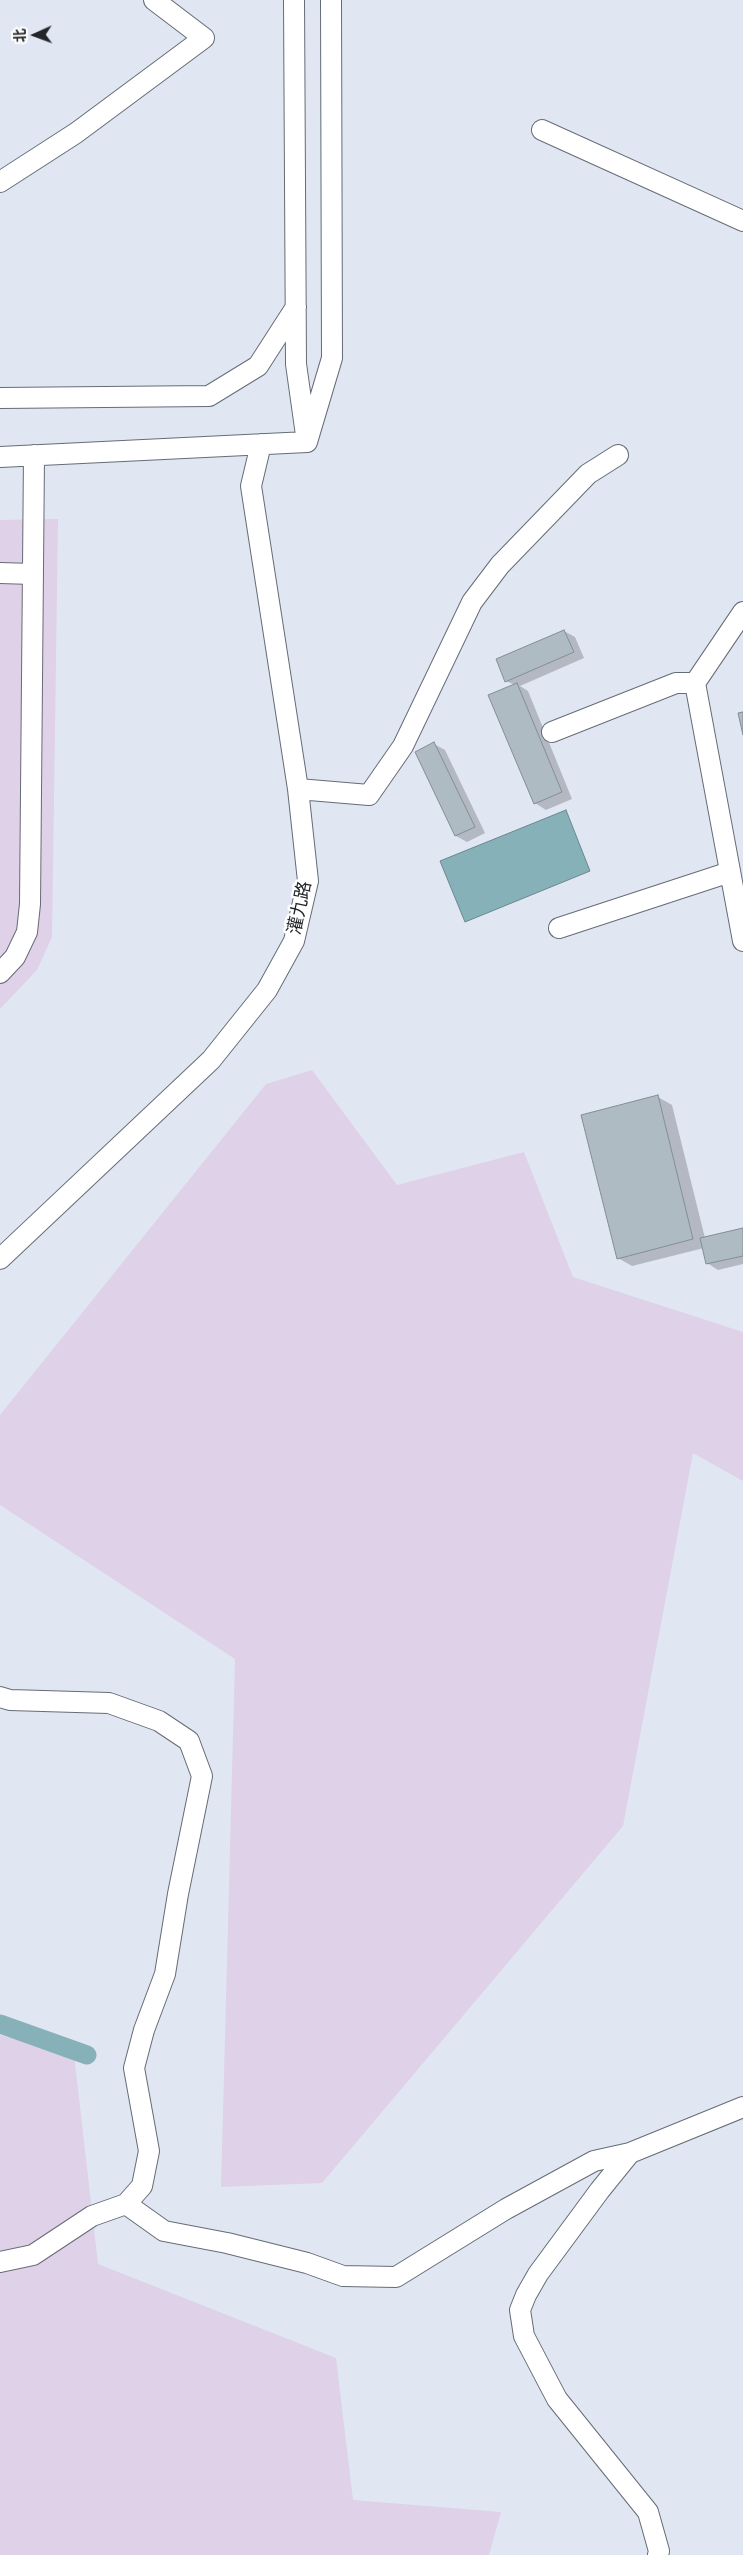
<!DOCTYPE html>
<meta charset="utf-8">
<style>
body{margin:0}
#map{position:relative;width:743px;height:2555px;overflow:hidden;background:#e0e7f3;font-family:"Noto Sans","Noto Sans SC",sans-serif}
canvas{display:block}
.north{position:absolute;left:10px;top:10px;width:50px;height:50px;-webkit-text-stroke:4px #fff;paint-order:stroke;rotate:268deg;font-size:14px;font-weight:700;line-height:20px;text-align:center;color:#232529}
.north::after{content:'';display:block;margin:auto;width:18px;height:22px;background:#232529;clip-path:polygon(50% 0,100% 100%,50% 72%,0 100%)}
</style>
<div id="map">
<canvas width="743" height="2555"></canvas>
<div class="north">北</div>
</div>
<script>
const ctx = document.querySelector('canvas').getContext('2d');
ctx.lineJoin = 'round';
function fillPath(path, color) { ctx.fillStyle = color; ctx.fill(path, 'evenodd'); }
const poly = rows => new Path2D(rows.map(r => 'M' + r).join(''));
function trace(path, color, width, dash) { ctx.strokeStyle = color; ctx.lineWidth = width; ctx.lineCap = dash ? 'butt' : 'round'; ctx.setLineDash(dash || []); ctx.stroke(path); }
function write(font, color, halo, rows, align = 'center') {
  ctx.font = font + ' "Noto Sans","Noto Sans SC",sans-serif'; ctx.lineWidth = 5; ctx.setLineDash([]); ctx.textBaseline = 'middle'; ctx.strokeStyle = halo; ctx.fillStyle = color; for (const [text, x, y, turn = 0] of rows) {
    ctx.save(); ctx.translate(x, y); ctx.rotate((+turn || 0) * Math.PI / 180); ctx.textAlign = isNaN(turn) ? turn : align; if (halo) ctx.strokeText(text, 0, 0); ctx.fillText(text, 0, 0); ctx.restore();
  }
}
fillPath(poly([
 [58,519,52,937,37,970,0,1009,0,520],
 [312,1070,397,1185,524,1152,573,1277,743,1332,743,1481,693,1453,623,1826,322,2183,221,2187,235,1659,0,1505,0,1415,266,1084],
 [0,2035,74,2054,98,2264,336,2358,353,2500,501,2512,489,2555,0,2555]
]), '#ded1e8');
const water = poly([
 [566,810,590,871,465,922,440,861,566,810]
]);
fillPath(water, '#87b1b8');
trace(water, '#69878d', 1);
fillPath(poly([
 [564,631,575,637,584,658,520,686,528,691,572,799,546,810,535,803,515,685,506,681],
 [434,744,445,750,485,833,467,842,456,836,416,752],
 [658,1097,672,1105,705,1238,743,1230,743,1264,718,1270,707,1263,704,1248,632,1266,618,1258]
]), '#0003');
trace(poly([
 [0,2024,87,2055]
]), '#87b1b8', 19);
const building = poly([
 [564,630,574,652,505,682,496,659,564,630],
 [517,683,562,792,534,804,488,695,517,683],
 [743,712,743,735,738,713,743,712],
 [434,742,475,827,455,836,415,752,434,742],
 [658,1095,693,1239,617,1259,581,1115,658,1095],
 [743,1228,743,1256,706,1264,700,1238,743,1228]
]);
fillPath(building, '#afbbc3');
trace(building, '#828d94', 1);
const minor = poly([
 [294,0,296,364,306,435],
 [542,130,743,221],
 [0,182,76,133,204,38,154,0],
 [0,398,209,396,258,366,296,307],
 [307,442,332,358,331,0],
 [0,457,307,442],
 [0,573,33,574],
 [743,612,695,683,743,941],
 [552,732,676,683,695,683],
 [298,789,369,795,403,746,472,602,500,565,588,474,618,455],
 [559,928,730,872],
 [0,973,15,957,27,932,30,904,34,455],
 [0,1259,211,1060,267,990,294,941,308,881,298,789,251,486,261,444],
 [0,1697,10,1700,109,1703,159,1721,189,1741,202,1776,178,1894,165,1974,144,2030,134,2068,149,2151,142,2186,126,2204,92,2216,33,2255,0,2262],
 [630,2153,600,2190,538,2274,526,2295,520,2310,524,2336,557,2399,648,2512,659,2551,658,2555],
 [126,2204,164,2231,227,2243,307,2263,343,2276,396,2277,506,2209,594,2161,630,2153,743,2107]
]);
trace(minor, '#666c76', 22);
trace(minor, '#fff', 20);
write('18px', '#232529', '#fff', [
 ["灌九路",300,908,-78]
]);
</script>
